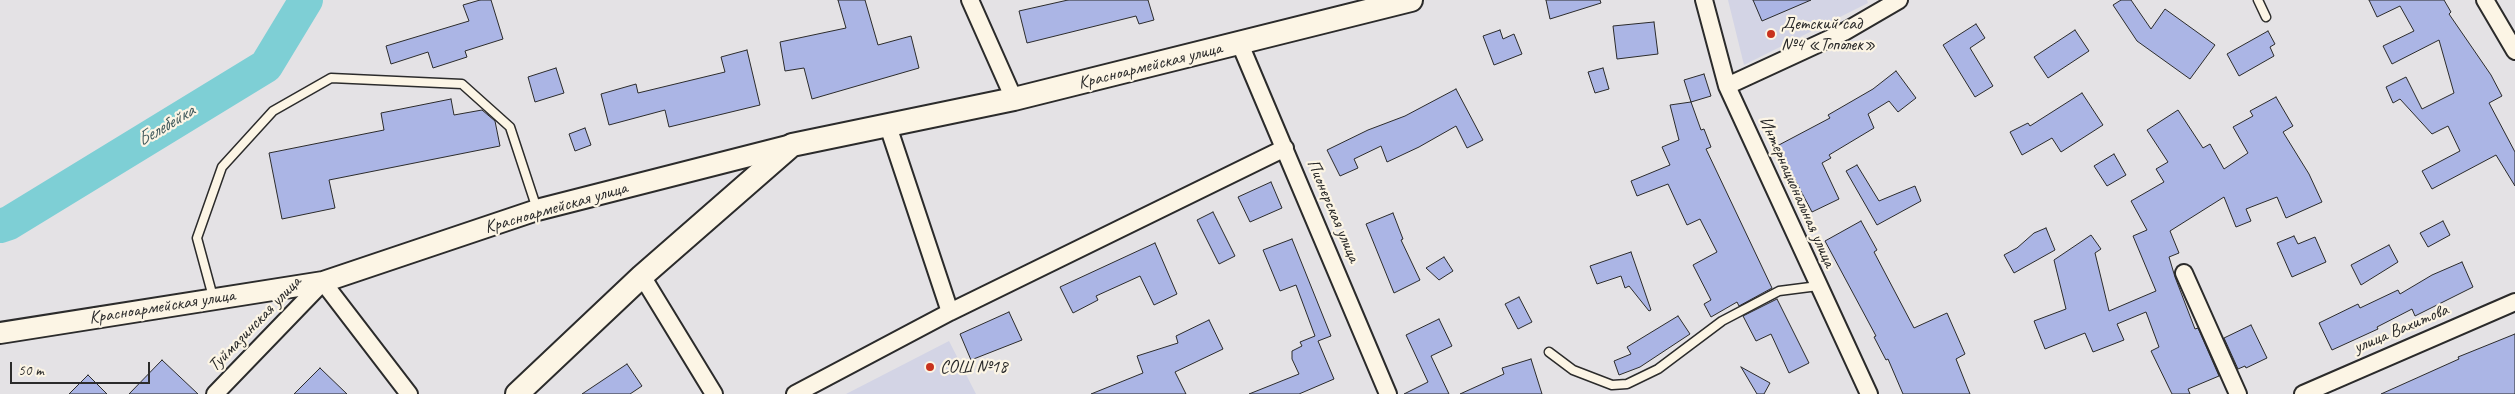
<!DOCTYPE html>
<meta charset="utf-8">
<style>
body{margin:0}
#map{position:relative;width:2515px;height:394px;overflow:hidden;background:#e4e2e5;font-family:Caveat,sans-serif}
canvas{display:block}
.scale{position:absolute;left:10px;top:362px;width:140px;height:22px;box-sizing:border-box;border:2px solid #2b2b2b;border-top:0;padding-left:6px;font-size:15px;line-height:18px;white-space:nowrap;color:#2b2b2b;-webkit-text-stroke:4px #fcf5e5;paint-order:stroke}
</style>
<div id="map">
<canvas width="2515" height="394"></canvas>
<div class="scale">50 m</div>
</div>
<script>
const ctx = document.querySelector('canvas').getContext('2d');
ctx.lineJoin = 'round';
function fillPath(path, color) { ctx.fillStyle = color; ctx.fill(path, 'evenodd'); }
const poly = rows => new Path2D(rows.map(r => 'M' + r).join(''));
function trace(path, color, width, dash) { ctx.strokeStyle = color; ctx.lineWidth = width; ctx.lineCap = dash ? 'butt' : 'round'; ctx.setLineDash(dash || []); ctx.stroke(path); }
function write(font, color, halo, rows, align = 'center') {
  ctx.font = font + ' Caveat,sans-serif'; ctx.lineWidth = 4.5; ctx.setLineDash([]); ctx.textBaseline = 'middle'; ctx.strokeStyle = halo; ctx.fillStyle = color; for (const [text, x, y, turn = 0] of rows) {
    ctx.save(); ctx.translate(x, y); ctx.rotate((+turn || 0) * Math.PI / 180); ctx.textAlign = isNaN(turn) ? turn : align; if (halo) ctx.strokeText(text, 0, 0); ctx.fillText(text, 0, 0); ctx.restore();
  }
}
fillPath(poly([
 [1728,0,1867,0,1868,3,1744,65],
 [949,341,976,394,846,394]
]), '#d3d4e5');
trace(poly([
 [0,226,9,223,266,66,306,0]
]), '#7ecfd5', 34);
const building = poly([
 [480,0,491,0,503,39,465,51,467,57,433,68,428,52,391,64,386,46,469,21,463,5,480,0],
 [838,0,865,0,878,45,911,36,919,68,812,99,804,68,785,71,780,42,846,28,838,0],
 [1068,0,1148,0,1154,20,1139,24,1136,16,1027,43,1019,11,1068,0],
 [1546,0,1600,0,1601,3,1550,19,1546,0],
 [1753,0,1811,0,1762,21,1753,0],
 [2121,0,2131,0,2151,29,2165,9,2215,45,2190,79,2137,41,2113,5,2121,0],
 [2369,0,2444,0,2451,12,2449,14,2491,75,2502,96,2489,103,2515,152,2515,186,2496,155,2432,189,2422,171,2460,151,2448,126,2432,134,2400,99,2393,103,2386,87,2406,77,2422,109,2454,93,2439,40,2392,64,2383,46,2414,31,2400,6,2377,17,2369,0],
 [1654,22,1658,54,1617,59,1613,26,1654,22],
 [1976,24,1985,38,1970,48,1993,86,1975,97,1943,45,1976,24],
 [1500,30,1503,39,1514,34,1522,54,1494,65,1483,36,1500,30],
 [2075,30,2089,51,2048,78,2034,57,2075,30],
 [2268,31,2275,44,2270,47,2274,56,2239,76,2227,54,2268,31],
 [747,50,760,105,669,127,665,110,609,125,601,94,636,84,638,93,725,72,721,57,747,50],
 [556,68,564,93,535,102,528,77,556,68],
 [1603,68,1609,89,1595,93,1588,72,1603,68],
 [1896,71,1916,98,1898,112,1889,101,1868,114,1874,128,1829,155,1831,158,1822,163,1839,199,1812,212,1777,146,1830,118,1828,115,1873,89,1896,71],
 [1704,74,1711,96,1691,102,1684,80,1704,74],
 [1456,89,1483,140,1467,148,1456,126,1419,147,1387,162,1381,146,1354,159,1358,168,1340,176,1327,150,1368,130,1405,116,1456,89],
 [2082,93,2103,125,2061,152,2052,138,2022,155,2010,132,2028,123,2030,126,2082,93],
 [2276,97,2293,126,2283,132,2309,174,2322,202,2286,218,2277,197,2246,209,2251,221,2236,227,2224,197,2170,231,2179,253,2169,257,2175,277,2195,329,2198,328,2219,376,2188,389,2190,394,2172,394,2151,351,2159,347,2146,312,2117,324,2124,340,2093,352,2085,333,2045,349,2034,321,2066,309,2054,260,2091,235,2101,249,2095,253,2109,311,2156,291,2133,236,2147,230,2131,201,2164,182,2156,169,2168,162,2147,130,2178,110,2203,148,2210,144,2224,169,2248,153,2233,127,2253,116,2250,111,2276,97],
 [451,99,454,115,482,110,495,121,500,146,329,180,335,208,282,219,269,153,384,130,381,113,451,99],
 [1691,102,1701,130,1704,129,1711,147,1706,149,1772,288,1739,306,1737,302,1711,317,1704,304,1711,300,1693,265,1717,252,1700,219,1687,225,1668,184,1637,196,1631,181,1670,165,1662,147,1679,140,1670,105,1691,102],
 [585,128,591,145,575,151,569,134,585,128],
 [2114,154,2126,175,2107,186,2094,166,2114,154],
 [1857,165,1879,201,1915,186,1921,201,1877,225,1846,171,1857,165],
 [1271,182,1282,208,1250,222,1238,197,1271,182],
 [1213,212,1235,256,1219,264,1197,220,1213,212],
 [1393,213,1403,239,1401,240,1420,280,1394,293,1366,224,1393,213],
 [1861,221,1877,250,1874,252,1914,328,1947,313,1965,354,1956,359,1970,394,1903,394,1888,359,1886,360,1874,337,1876,336,1825,241,1861,221],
 [2443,221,2450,235,2428,247,2420,233,2443,221],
 [2046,228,2055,250,2014,273,2004,255,2017,248,2034,233,2046,228],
 [2294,236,2298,244,2315,237,2326,262,2292,277,2277,243,2294,236],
 [1292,239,1331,336,1318,341,1334,379,1299,394,1249,394,1299,374,1292,359,1292,351,1302,346,1300,342,1315,336,1296,285,1280,291,1263,250,1292,239],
 [1155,243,1177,294,1154,305,1140,276,1096,296,1098,300,1073,313,1060,287,1155,243],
 [2389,245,2398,262,2361,285,2351,265,2389,245],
 [1631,252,1651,310,1649,311,1629,286,1625,288,1621,276,1597,284,1590,266,1631,252],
 [1444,257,1453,271,1439,280,1426,268,1444,257],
 [2462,262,2473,287,2415,316,2412,309,2377,327,2378,329,2332,350,2319,323,2358,304,2360,308,2398,290,2400,294,2432,275,2462,262],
 [1519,297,1532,322,1518,329,1505,304,1519,297],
 [1777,299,1809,363,1789,373,1771,334,1756,341,1743,316,1777,299],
 [1009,312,1022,340,971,360,960,334,1009,312],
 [1678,316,1690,334,1640,367,1619,375,1614,361,1631,354,1627,347,1678,316],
 [1439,319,1452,346,1431,356,1449,394,1404,394,1428,382,1406,335,1439,319],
 [1209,320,1223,349,1175,372,1186,394,1091,394,1143,373,1137,356,1178,343,1176,336,1209,320],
 [2251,325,2267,358,2246,368,2245,366,2238,369,2224,338,2251,325],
 [2515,334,2515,394,2381,394,2459,359,2458,357,2515,334],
 [1531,359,1542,394,1460,394,1504,374,1502,368,1531,359],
 [162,360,198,394,129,394,162,360],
 [627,364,642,386,630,394,582,394,627,364],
 [1741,367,1770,383,1764,394,1757,394,1741,367],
 [320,368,347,394,294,394,320,368],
 [88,375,107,394,69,394,88,375]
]);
fillPath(building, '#abb5e5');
trace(building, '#2b2b2b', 1);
const service = poly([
 [2258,0,2266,17],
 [213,297,197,238,222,167,273,111,331,78,462,84,510,127,537,209],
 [1549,352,1573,370,1612,385,1627,384,1658,369,1722,321,1779,291,1818,286]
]);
const minor = poly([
 [970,0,1014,99],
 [1704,0,1727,86,1869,394],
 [2485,0,2515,51],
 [1240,44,1388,394],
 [1727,86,1844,32,1899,0],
 [888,126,950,312,1285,148],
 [2184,273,2238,394],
 [642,276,714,394],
 [215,394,323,282,409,394],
 [795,394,950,312],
 [2303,394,2515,302]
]);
const tertiary = poly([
 [0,333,323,282,537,210,792,145]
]);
const secondary = poly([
 [517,394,642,276,792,145,1014,99,1411,0]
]);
trace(service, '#2b2b2b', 11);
trace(minor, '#2b2b2b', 20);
trace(tertiary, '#2b2b2b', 24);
trace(secondary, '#2b2b2b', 26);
trace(service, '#fcf5e5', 8);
trace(minor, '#fcf5e5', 16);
trace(tertiary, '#fcf5e5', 20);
trace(secondary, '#fcf5e5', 22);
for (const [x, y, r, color] of [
 [1771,34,5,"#c8321e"],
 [930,367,5,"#c8321e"]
]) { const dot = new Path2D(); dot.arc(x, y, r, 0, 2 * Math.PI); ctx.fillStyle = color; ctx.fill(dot); trace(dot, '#fcf5e5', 2); }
write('18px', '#2b2b2b', '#fcf5e5', [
 ["Детский сад",1781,24],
 ["№4 «Тополек»",1781,45],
 ["СОШ №18",940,367]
], 'left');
write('18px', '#2b2b2b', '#fcf5e5', [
 ["Красноармейская улица",1150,66,-14],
 ["Интернациональная улица",1797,192,66],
 ["Красноармейская улица",556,208,-16],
 ["Пионерская улица",1333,211,67],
 ["Красноармейская улица",162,307,-9],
 ["Туймазинская улица",255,324,-46],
 ["улица Вахитова",2401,329,-23]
]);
write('italic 19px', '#445c5e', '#fcf5e5', [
 ["Белебейка",166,126,-31]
]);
</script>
